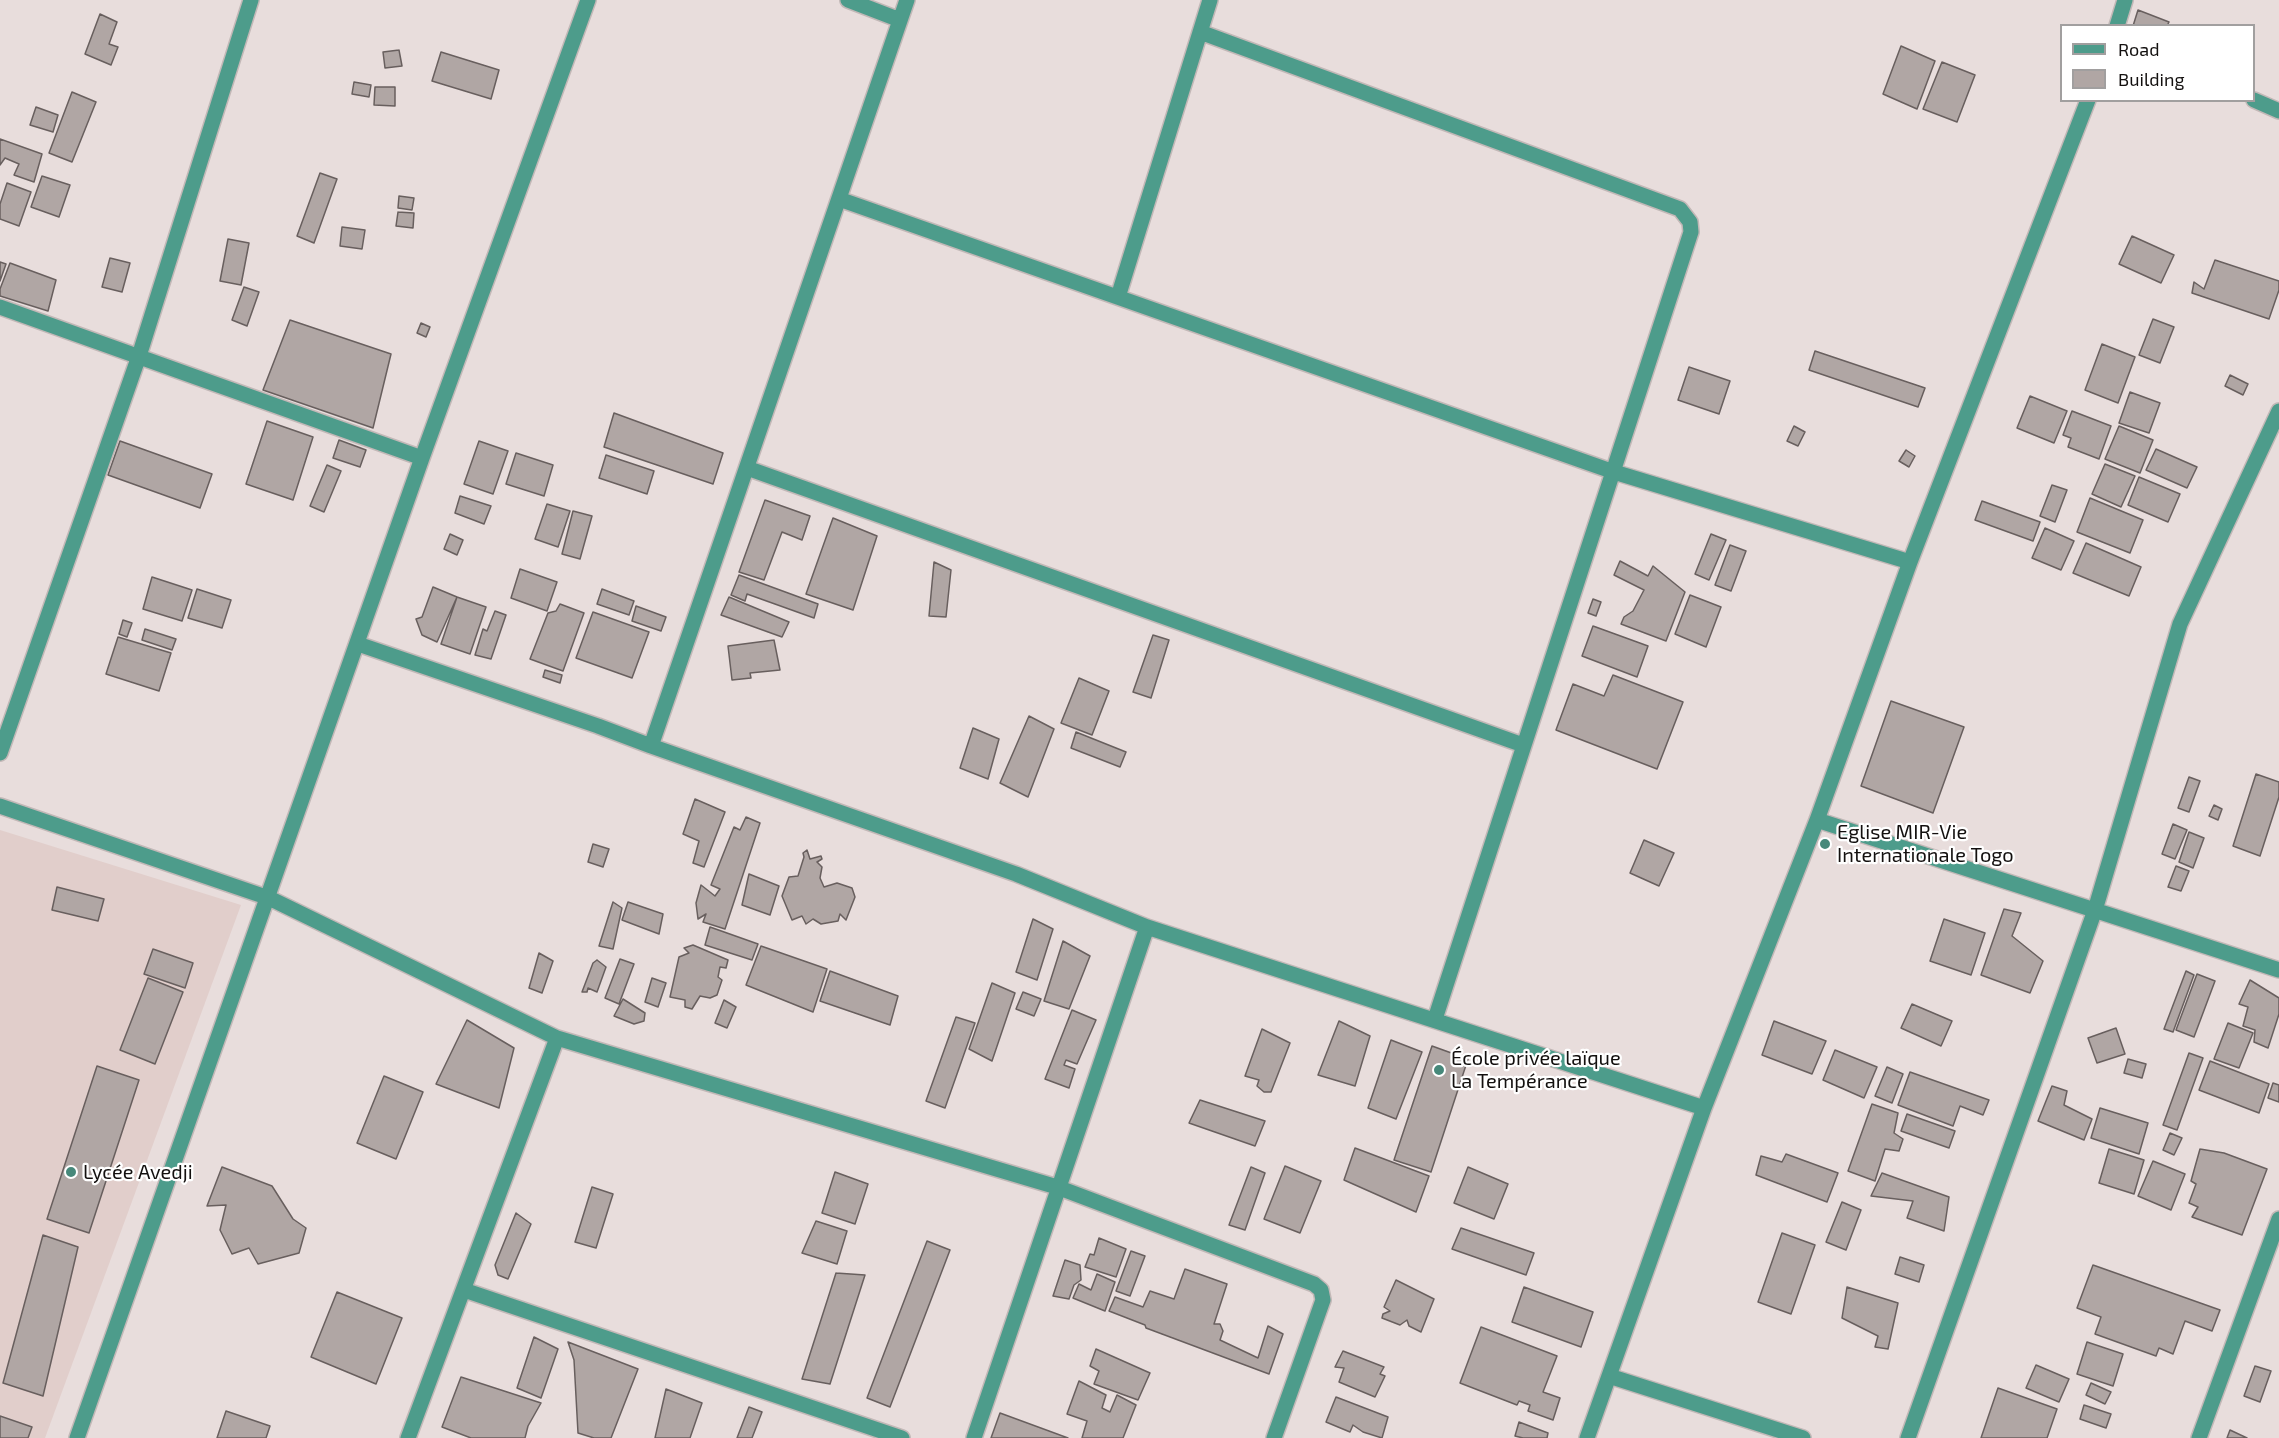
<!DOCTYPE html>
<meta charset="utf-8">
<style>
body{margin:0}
#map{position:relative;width:2279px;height:1438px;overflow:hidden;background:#e8dddc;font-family:"Exo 2",sans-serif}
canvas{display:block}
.legend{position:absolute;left:2060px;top:24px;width:195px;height:78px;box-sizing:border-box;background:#fff;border:2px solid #a19f9f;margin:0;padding:8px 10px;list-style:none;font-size:18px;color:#13100f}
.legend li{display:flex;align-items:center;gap:12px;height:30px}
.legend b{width:30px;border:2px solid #a19f9f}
</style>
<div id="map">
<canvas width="2279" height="1438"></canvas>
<ul class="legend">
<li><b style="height:8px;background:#4d9c8b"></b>Road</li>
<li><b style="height:16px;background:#b0a6a4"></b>Building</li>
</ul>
</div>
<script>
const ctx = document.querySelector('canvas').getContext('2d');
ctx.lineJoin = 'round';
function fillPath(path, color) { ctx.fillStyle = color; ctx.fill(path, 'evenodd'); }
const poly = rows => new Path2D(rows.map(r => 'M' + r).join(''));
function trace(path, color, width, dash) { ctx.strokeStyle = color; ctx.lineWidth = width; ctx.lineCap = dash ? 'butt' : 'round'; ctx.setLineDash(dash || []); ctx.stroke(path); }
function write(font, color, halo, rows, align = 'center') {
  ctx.font = font + ' "Exo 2",sans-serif'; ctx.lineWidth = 4.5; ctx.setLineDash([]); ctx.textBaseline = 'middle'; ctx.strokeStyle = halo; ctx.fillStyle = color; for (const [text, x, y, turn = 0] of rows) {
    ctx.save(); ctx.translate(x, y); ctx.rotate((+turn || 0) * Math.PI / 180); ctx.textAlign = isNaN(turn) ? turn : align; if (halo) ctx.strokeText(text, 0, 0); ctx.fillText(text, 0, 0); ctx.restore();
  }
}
fillPath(poly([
 [0,830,241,905,45,1438,0,1438]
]), '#e1cecb');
const building = poly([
 [2138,10,2169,22,2167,26,2133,26,2138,10],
 [100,14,117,22,109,44,118,47,111,65,85,54,100,14],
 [1901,46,1935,61,1917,109,1883,94,1901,46],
 [399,50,402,66,385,68,383,52,399,50],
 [441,52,499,70,491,99,432,81,441,52],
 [1942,62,1975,75,1957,122,1923,109,1942,62],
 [354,82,371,85,369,97,352,94,354,82],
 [375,87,395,87,395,106,374,105,375,87],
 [72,92,96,102,72,162,49,153,72,92],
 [36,107,58,115,53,132,30,125,36,107],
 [0,139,42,154,34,182,14,175,19,164,5,158,0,165,0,139],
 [320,173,337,179,314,243,297,236,320,173],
 [42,176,70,185,59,217,31,207,42,176],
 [7,183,31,192,19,226,0,219,0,204,7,183],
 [399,196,414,198,412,210,398,208,399,196],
 [398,212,414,213,413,228,396,226,398,212],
 [342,227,365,230,362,249,340,246,342,227],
 [2132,236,2174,255,2161,283,2119,264,2132,236],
 [228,239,249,243,241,285,220,281,228,239],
 [110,258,130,263,122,292,102,287,110,258],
 [2215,260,2279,281,2279,290,2269,319,2192,293,2194,282,2204,289,2215,260],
 [0,262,6,264,0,281,0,262],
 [10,263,56,280,48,311,0,296,0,289,10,263],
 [244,287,259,292,247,326,232,320,244,287],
 [2153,319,2174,327,2160,363,2139,355,2153,319],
 [290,320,391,354,373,428,263,390,290,320],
 [421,323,430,327,426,337,417,333,421,323],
 [2102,344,2135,357,2118,403,2085,390,2102,344],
 [1815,351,1925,388,1918,407,1809,370,1815,351],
 [1689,367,1730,381,1719,414,1678,400,1689,367],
 [2230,375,2248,384,2243,395,2225,386,2230,375],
 [2130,392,2160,403,2149,433,2119,423,2130,392],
 [2030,396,2067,411,2054,443,2017,428,2030,396],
 [2072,411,2111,426,2099,459,2068,447,2071,438,2063,435,2072,411],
 [614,413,723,453,713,484,604,447,614,413],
 [267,421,313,437,293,500,246,484,267,421],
 [1794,426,1805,432,1798,446,1787,441,1794,426],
 [2119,426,2153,440,2140,473,2105,459,2119,426],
 [339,440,366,450,360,467,333,458,339,440],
 [120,441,212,474,200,508,108,475,120,441],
 [479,441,508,451,493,494,464,484,479,441],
 [2156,449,2197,467,2187,488,2146,470,2156,449],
 [1906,450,1915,456,1909,467,1899,461,1906,450],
 [516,453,553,465,544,496,506,484,516,453],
 [606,455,654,471,647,494,599,478,606,455],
 [2105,464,2135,476,2121,507,2092,494,2105,464],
 [327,465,341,471,324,512,310,506,327,465],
 [2139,477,2180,494,2168,522,2128,505,2139,477],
 [2052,485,2067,490,2055,522,2040,516,2052,485],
 [460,496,491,506,484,524,455,513,460,496],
 [2090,498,2143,520,2130,553,2077,532,2090,498],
 [765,500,810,516,802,540,782,532,764,580,739,572,765,500],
 [1982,501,2040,522,2033,541,1975,520,1982,501],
 [547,504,570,511,558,547,535,539,547,504],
 [573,511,592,516,580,559,562,554,573,511],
 [833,518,877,536,853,610,806,594,833,518],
 [2045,528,2074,541,2061,570,2032,558,2045,528],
 [450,534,463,540,457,555,444,549,450,534],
 [1711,534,1726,540,1709,580,1695,574,1711,534],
 [2086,543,2141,567,2129,596,2073,573,2086,543],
 [1730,545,1746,551,1731,591,1715,585,1730,545],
 [1620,561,1648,576,1653,566,1685,592,1666,641,1621,624,1624,617,1633,611,1644,590,1614,575,1620,561],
 [934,562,951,570,946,617,929,616,934,562],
 [520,569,557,582,547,611,511,598,520,569],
 [739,575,818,604,814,618,747,594,745,601,731,595,739,575],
 [152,577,192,590,182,621,143,609,152,577],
 [433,587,457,597,437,642,422,635,416,619,422,617,433,587],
 [197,589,231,600,222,628,188,618,197,589],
 [602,589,634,601,629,615,597,604,602,589],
 [1690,595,1721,607,1706,647,1675,634,1690,595],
 [457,597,486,607,470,654,441,644,457,597],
 [729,597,789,622,782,637,721,615,729,597],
 [1593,599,1601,602,1596,616,1588,613,1593,599],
 [560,604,584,613,563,671,530,659,548,613,556,611,560,604],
 [636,606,666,617,661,631,632,621,636,606],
 [495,611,506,615,491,659,475,655,483,629,487,631,495,611],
 [593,612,649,632,632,678,576,658,593,612],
 [123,620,132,623,127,637,119,634,123,620],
 [1593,626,1648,646,1637,677,1582,656,1593,626],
 [145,629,176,639,172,650,142,640,145,629],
 [1153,635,1169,640,1151,698,1133,692,1153,635],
 [118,637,171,653,159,691,106,674,118,637],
 [774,640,780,670,750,673,751,678,732,680,728,646,774,640],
 [545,670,562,675,560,683,543,677,545,670],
 [1613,675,1683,702,1657,769,1556,730,1573,684,1604,696,1613,675],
 [1079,678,1109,691,1092,735,1061,723,1079,678],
 [1891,701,1964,727,1933,813,1861,786,1891,701],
 [1029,716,1054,729,1028,797,1000,783,1029,716],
 [973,728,999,739,988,779,960,768,973,728],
 [1076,732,1126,752,1120,767,1071,748,1076,732],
 [2256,774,2279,782,2279,797,2260,856,2233,846,2256,774],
 [2189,777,2200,781,2189,812,2178,808,2189,777],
 [695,799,725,812,704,867,693,863,699,841,683,834,695,799],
 [2214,805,2222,809,2218,820,2209,816,2214,805],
 [746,817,760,823,725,929,703,922,706,914,698,919,696,903,701,885,715,896,720,889,711,885,734,827,740,830,746,817],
 [2173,824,2187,830,2175,859,2162,854,2173,824],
 [2189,832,2204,838,2193,868,2179,862,2189,832],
 [1644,840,1674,853,1659,886,1630,873,1644,840],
 [593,844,609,849,603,867,588,862,593,844],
 [807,850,810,859,821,856,822,859,817,862,822,867,820,878,824,887,837,883,852,888,855,897,846,920,840,914,838,921,821,924,813,919,806,924,802,916,792,920,782,896,789,877,798,876,804,857,803,853,807,850],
 [2176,866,2189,871,2181,891,2168,887,2176,866],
 [749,874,779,886,770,915,742,905,749,874],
 [57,887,104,899,98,921,52,910,57,887],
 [613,902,622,908,613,949,599,946,613,902],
 [628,902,663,914,659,934,622,920,628,902],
 [2004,909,2021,913,2012,936,2043,961,2030,993,1981,975,2004,909],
 [1033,919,1053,929,1037,980,1016,972,1033,919],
 [1944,919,1985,933,1971,975,1930,961,1944,919],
 [710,927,758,944,752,960,705,945,710,927],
 [1063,941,1090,956,1069,1009,1044,1001,1063,941],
 [693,945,728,960,726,968,720,967,718,977,722,980,717,995,710,998,700,996,692,1009,685,1007,685,1000,670,997,679,957,689,953,684,948,693,945],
 [761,946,827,969,813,1012,746,985,761,946],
 [153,949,193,963,185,988,144,974,153,949],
 [539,953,553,961,542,993,529,988,539,953],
 [620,959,634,964,619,1004,605,998,620,959],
 [597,960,606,967,597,992,588,988,587,992,582,992,593,963,597,960],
 [830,971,898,996,890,1025,820,1001,830,971],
 [2186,971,2194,975,2173,1032,2164,1029,2186,971],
 [2197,974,2215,981,2194,1037,2176,1030,2197,974],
 [148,978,183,992,155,1064,120,1050,148,978],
 [652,978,666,983,658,1007,645,1002,652,978],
 [2250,980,2279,998,2279,1014,2268,1048,2254,1042,2255,1030,2243,1026,2248,1007,2239,1004,2250,980],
 [992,983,1015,993,992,1061,969,1049,992,983],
 [1023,992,1041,999,1034,1016,1016,1009,1023,992],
 [623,999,645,1013,644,1021,634,1024,614,1016,623,999],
 [724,1000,736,1007,727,1028,715,1023,724,1000],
 [1912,1004,1952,1021,1941,1046,1901,1028,1912,1004],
 [1072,1010,1096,1020,1077,1064,1066,1060,1064,1065,1075,1069,1069,1088,1045,1079,1072,1010],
 [956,1017,975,1023,945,1108,926,1101,956,1017],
 [467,1020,514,1048,499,1108,436,1084,467,1020],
 [1339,1021,1370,1036,1355,1086,1318,1075,1339,1021],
 [1774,1021,1826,1041,1812,1074,1762,1055,1774,1021],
 [2228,1023,2253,1033,2239,1068,2214,1059,2228,1023],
 [2116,1028,2125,1054,2097,1063,2088,1038,2116,1028],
 [1262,1029,1290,1043,1271,1092,1264,1092,1257,1086,1259,1080,1245,1076,1262,1029],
 [1391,1040,1422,1052,1396,1119,1368,1108,1391,1040],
 [1432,1046,1468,1059,1431,1172,1394,1160,1432,1046],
 [1835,1050,1877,1067,1864,1098,1823,1080,1835,1050],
 [2189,1053,2203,1058,2177,1130,2163,1125,2189,1053],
 [2128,1059,2146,1064,2142,1078,2124,1073,2128,1059],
 [2210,1061,2269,1084,2259,1113,2199,1090,2210,1061],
 [97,1066,139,1080,89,1233,47,1219,97,1066],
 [1887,1067,1903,1074,1892,1103,1875,1096,1887,1067],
 [1910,1072,1989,1100,1983,1115,1960,1106,1953,1126,1898,1105,1910,1072],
 [384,1076,423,1092,396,1159,357,1143,384,1076],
 [2273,1083,2279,1085,2279,1102,2268,1098,2273,1083],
 [2052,1086,2067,1091,2064,1105,2092,1119,2084,1140,2038,1121,2052,1086],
 [1200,1100,1265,1121,1255,1146,1189,1123,1200,1100],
 [1872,1104,1898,1113,1894,1133,1903,1139,1899,1151,1885,1149,1875,1181,1848,1171,1872,1104],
 [2100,1108,2148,1123,2139,1154,2091,1138,2100,1108],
 [1907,1114,1955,1131,1949,1148,1901,1131,1907,1114],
 [2170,1133,2182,1138,2174,1155,2163,1150,2170,1133],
 [1355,1148,1429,1176,1416,1212,1344,1180,1355,1148],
 [2109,1149,2144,1160,2134,1194,2099,1183,2109,1149],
 [2200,1149,2224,1153,2267,1169,2242,1235,2192,1217,2198,1207,2189,1203,2196,1184,2191,1181,2200,1149],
 [1786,1154,1838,1173,1827,1202,1756,1175,1761,1156,1782,1162,1786,1154],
 [2153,1161,2185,1174,2171,1210,2138,1196,2153,1161],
 [1285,1166,1321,1181,1300,1233,1264,1219,1285,1166],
 [222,1167,272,1186,293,1219,306,1228,299,1253,258,1264,249,1248,232,1254,220,1230,226,1205,207,1206,222,1167],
 [1251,1167,1265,1173,1245,1230,1229,1225,1251,1167],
 [1468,1167,1508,1184,1494,1219,1454,1203,1468,1167],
 [835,1172,868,1184,855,1224,822,1213,835,1172],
 [1882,1173,1949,1197,1944,1231,1907,1218,1913,1201,1871,1196,1882,1173],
 [592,1187,613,1194,596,1248,575,1242,592,1187],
 [1842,1202,1861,1210,1846,1250,1826,1242,1842,1202],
 [516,1213,531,1224,508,1279,498,1275,495,1265,516,1213],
 [816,1221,847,1231,837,1264,802,1253,816,1221],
 [1461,1228,1534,1253,1526,1275,1452,1249,1461,1228],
 [1782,1233,1815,1245,1791,1314,1758,1302,1782,1233],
 [43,1235,78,1247,43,1396,3,1383,43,1235],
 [1099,1238,1126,1249,1116,1277,1085,1267,1090,1254,1094,1255,1099,1238],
 [927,1241,950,1250,890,1407,867,1398,927,1241],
 [1131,1251,1145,1256,1130,1296,1116,1291,1131,1251],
 [1900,1257,1924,1265,1919,1282,1895,1274,1900,1257],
 [1065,1260,1080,1265,1081,1280,1074,1285,1069,1299,1053,1296,1065,1260],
 [2093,1265,2220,1310,2212,1331,2185,1321,2173,1354,2159,1348,2156,1356,2095,1334,2101,1317,2077,1308,2093,1265],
 [1185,1269,1227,1284,1214,1324,1220,1324,1223,1331,1220,1340,1258,1358,1268,1326,1283,1334,1269,1374,1146,1328,1145,1325,1109,1311,1115,1297,1143,1307,1150,1291,1174,1299,1185,1269],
 [836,1273,865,1275,830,1384,802,1379,836,1273],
 [1097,1274,1115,1282,1105,1311,1073,1298,1079,1284,1091,1290,1097,1274],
 [1396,1280,1434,1299,1421,1332,1409,1326,1407,1320,1400,1325,1382,1318,1383,1314,1390,1311,1384,1307,1396,1280],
 [1524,1287,1593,1312,1581,1347,1512,1322,1524,1287],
 [1847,1287,1898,1303,1888,1349,1875,1347,1878,1336,1842,1318,1847,1287],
 [337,1292,402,1318,376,1384,311,1357,337,1292],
 [1481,1327,1557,1356,1543,1392,1560,1398,1553,1420,1528,1411,1530,1405,1519,1401,1517,1405,1460,1383,1481,1327],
 [534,1337,558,1349,541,1398,517,1388,534,1337],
 [568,1342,638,1369,611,1438,594,1438,578,1433,574,1360,568,1342],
 [2087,1342,2123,1354,2113,1386,2077,1374,2087,1342],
 [1096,1349,1150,1373,1138,1400,1094,1384,1099,1371,1090,1366,1096,1349],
 [1343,1351,1384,1367,1380,1374,1385,1376,1375,1397,1339,1382,1344,1368,1335,1367,1343,1351],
 [2036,1365,2069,1379,2059,1402,2026,1388,2036,1365],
 [2255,1366,2271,1371,2260,1402,2244,1396,2255,1366],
 [461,1377,541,1403,528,1426,525,1438,471,1438,442,1427,461,1377],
 [1079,1381,1106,1395,1102,1408,1110,1412,1117,1395,1136,1405,1123,1438,1082,1438,1087,1421,1067,1414,1079,1381],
 [2091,1383,2111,1392,2105,1404,2086,1395,2091,1383],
 [1998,1388,2057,1409,2047,1438,1981,1438,1998,1388],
 [666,1389,702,1403,690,1438,655,1438,666,1389],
 [1336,1397,1388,1417,1382,1438,1363,1432,1353,1425,1350,1432,1326,1422,1336,1397],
 [2084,1405,2111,1414,2106,1428,2080,1419,2084,1405],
 [749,1407,762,1412,752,1438,737,1438,749,1407],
 [226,1411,270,1426,266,1438,217,1438,226,1411],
 [1000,1413,1068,1438,991,1438,1000,1413],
 [0,1416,32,1427,28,1438,0,1438,0,1416],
 [1519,1422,1548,1433,1547,1438,1523,1438,1515,1436,1519,1422],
 [2230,1430,2247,1438,2227,1438,2230,1430]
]);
fillPath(building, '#b0a6a4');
trace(building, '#685f5e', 1.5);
const street = poly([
 [848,0,900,20],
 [2117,26,2125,0],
 [1200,32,1680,209,1690,222,1691,232,1435,1019],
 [2254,100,2279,111],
 [839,199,1614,472,1910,562],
 [1118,297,1210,0],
 [0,307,422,458],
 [747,468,1523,745],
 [358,644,598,726,651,746,1016,874,1147,927,1704,1108],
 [651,746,907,0],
 [0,753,139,356,251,0],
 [0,806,269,898,557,1038,1057,1187,1314,1284,1321,1290,1323,1300,1274,1438],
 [1817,820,2279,970],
 [464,1290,902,1438],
 [1609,1376,1803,1438],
 [77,1438,422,458,588,0],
 [408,1438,557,1038],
 [974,1438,1147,927],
 [1587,1438,1704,1108,1817,820,1910,562,2088,100],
 [1908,1438,2095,910,2180,624,2279,411],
 [2199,1438,2279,1219]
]);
trace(street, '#c2b8b7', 18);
trace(street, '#4d9c8b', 15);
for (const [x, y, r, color] of [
 [1825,844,6,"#46887a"],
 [1439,1070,6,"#46887a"],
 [71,1172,6,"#46887a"]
]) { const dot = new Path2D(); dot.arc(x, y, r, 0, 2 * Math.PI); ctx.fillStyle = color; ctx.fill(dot); trace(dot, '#fff', 2); }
write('20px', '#13100f', '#fff', [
 ["Eglise MIR-Vie",1837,832],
 ["Internationale Togo",1837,855],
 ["École privée laïque",1451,1058],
 ["La Tempérance",1451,1081],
 ["Lycée Avedji",83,1172]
], 'left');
</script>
